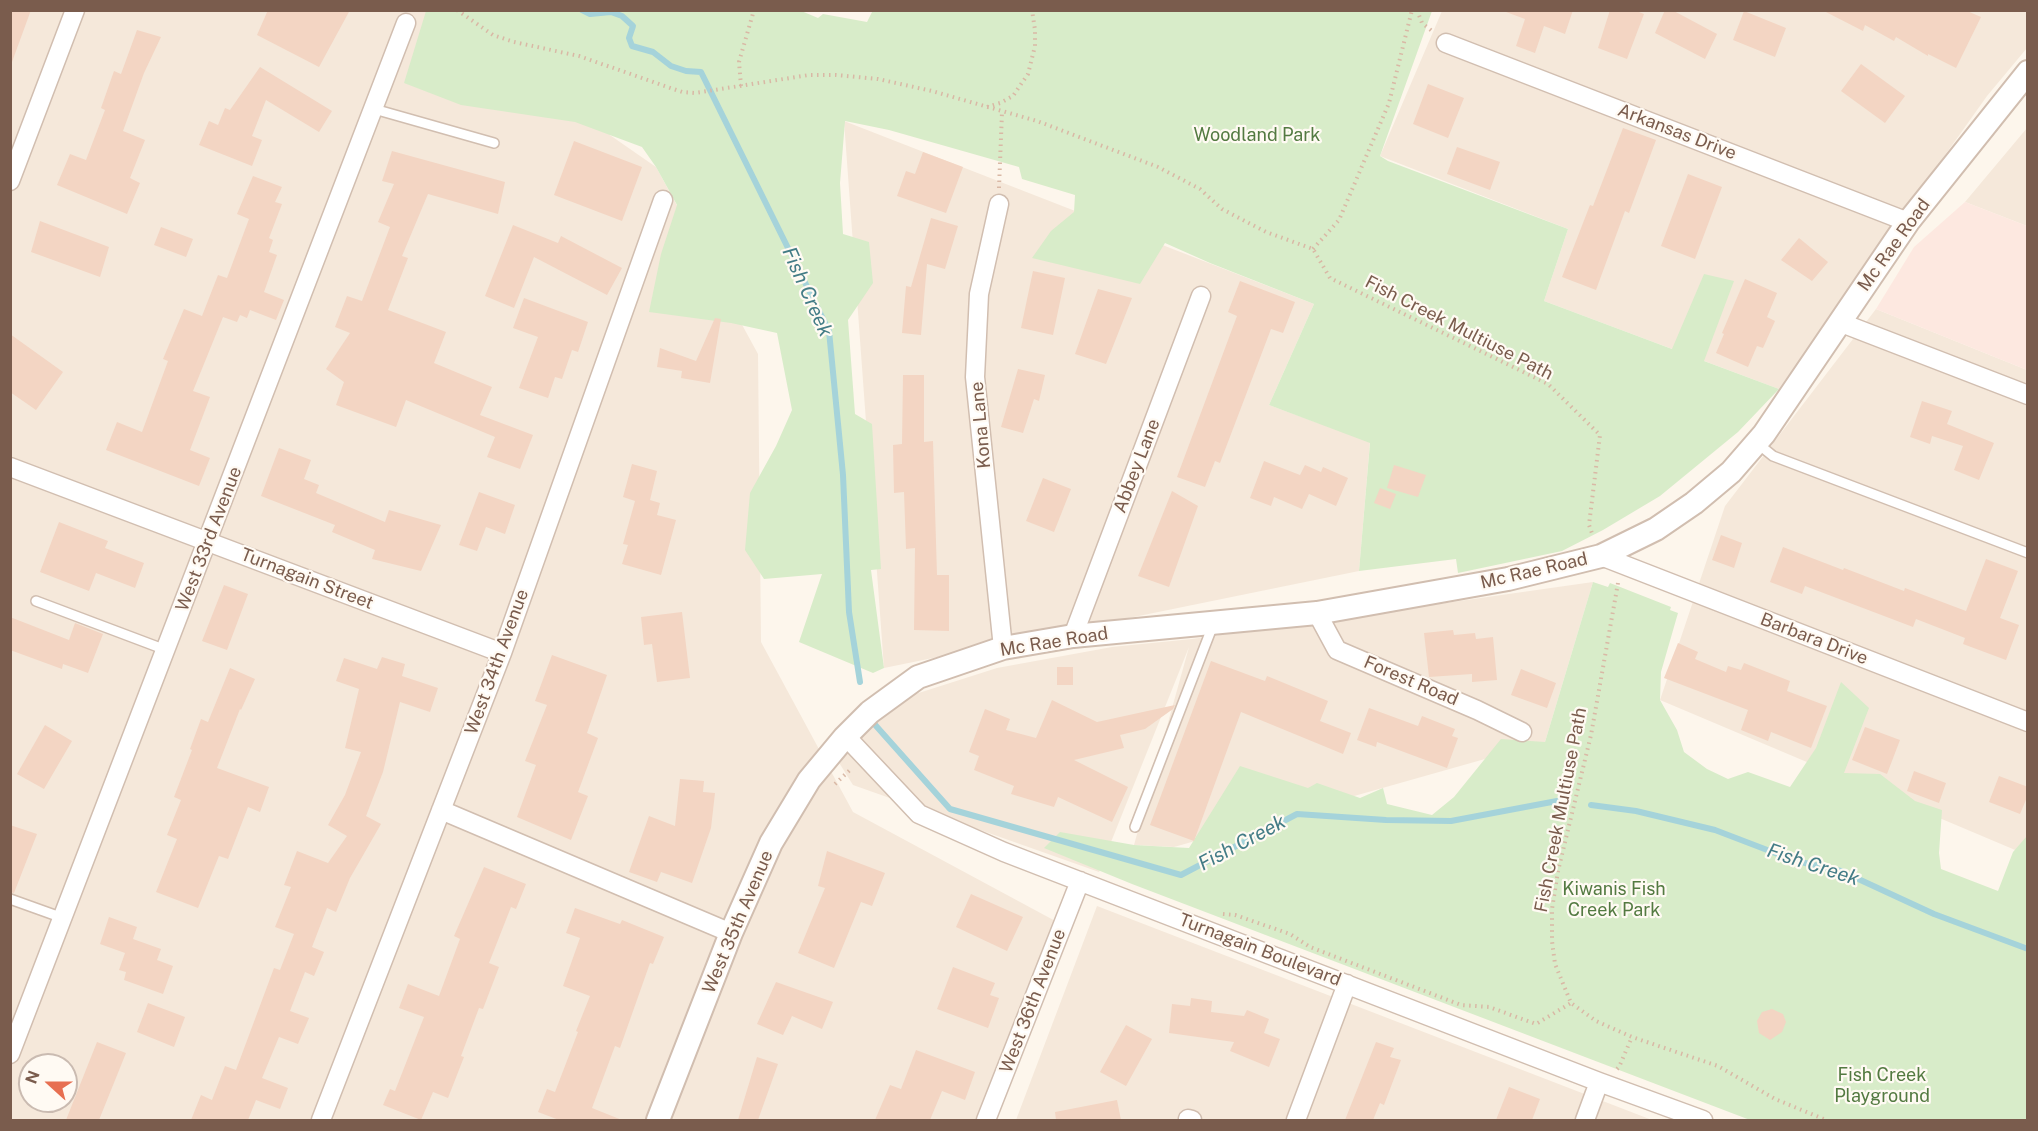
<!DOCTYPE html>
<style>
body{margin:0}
#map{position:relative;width:2038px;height:1131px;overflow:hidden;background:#fdf6ec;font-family:"Public Sans",sans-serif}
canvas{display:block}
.frame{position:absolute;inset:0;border:12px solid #7a5c4d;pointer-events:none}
.north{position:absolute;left:18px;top:1053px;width:60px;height:60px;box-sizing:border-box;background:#fffaf3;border:2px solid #cabbb1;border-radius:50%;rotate:291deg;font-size:16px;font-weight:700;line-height:24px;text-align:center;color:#7a5c4d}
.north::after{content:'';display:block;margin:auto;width:21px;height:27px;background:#e76f51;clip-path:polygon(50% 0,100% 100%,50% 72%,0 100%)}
</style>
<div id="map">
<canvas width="2038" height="1131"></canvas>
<div class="frame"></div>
<div class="north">N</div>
</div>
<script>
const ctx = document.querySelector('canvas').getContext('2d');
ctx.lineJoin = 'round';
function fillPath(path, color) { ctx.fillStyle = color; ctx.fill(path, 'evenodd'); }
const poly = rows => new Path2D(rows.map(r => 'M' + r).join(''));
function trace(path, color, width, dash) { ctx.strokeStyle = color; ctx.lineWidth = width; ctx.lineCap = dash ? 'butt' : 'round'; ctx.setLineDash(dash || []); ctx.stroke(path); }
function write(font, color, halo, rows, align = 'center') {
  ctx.font = font + ' "Public Sans",sans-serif'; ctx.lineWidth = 4.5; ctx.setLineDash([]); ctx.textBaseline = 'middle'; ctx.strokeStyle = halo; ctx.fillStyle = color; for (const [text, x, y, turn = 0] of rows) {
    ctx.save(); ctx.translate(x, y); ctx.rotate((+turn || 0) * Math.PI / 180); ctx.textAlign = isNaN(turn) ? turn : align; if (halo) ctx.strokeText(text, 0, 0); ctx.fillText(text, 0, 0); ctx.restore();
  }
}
fillPath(poly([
 [10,11,431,11,656,167,758,354,761,642,853,812,1059,923,983,1120,11,1120],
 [30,1065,66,1065,66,1101,30,1101],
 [1442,11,2027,11,2027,48,1987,96,1779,389,1544,301,1568,229,1380,156],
 [844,121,1314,304,1269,405,1370,442,1359,571,884,668],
 [2027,128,2027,226,1965,202],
 [1876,309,2027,370,2027,855,1660,700,1725,506],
 [1593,582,1545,742,1174,847,1134,845,1189,647,1099,872,853,785,833,753,903,698,997,668,1112,647,1192,639],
 [1097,906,1652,1120,1016,1120]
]), '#f5e8da');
fillPath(poly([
 [1965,202,2027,226,2027,370,1876,309,1914,247]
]), '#fde8e0');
fillPath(poly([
 [799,10,818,18,823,14,867,22,873,10,1432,11,1380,156,1388,161,1568,229,1544,301,1672,349,1704,274,1734,281,1704,361,1779,389,1738,432,1660,496,1603,530,1562,551,1458,573,1456,559,1359,571,1370,443,1269,405,1314,304,1210,263,1165,243,1140,284,1032,258,1051,231,1074,212,1075,195,1022,179,1019,167,889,130,845,121,840,183,843,234,869,242,873,283,848,320,855,414,872,424,881,569,871,570,884,668,873,673,799,642,822,574,764,579,745,550,750,493,776,446,792,410,777,333,731,323,649,312,661,254,677,205,656,167,642,147,575,122,461,105,404,83,426,11],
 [1593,582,1608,587,1610,583,1671,607,1670,610,1678,613,1661,672,1660,700,1677,730,1684,752,1707,769,1728,779,1748,772,1790,787,1816,748,1841,682,1869,708,1844,773,1880,774,1915,801,1942,810,1939,853,1941,869,1998,891,2013,852,2027,836,2027,1120,1750,1120,1132,884,1044,848,1060,832,1134,845,1189,848,1240,766,1308,788,1317,783,1360,798,1383,788,1387,804,1432,815,1454,797,1501,739,1545,742]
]), '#d8ecc9');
trace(poly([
 [582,10,590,14,611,12,622,16,633,26,629,38,632,46,653,52,671,66,686,71,701,72,829,331,843,475,849,612,860,682],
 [869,718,950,809,1181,875,1297,814,1386,820,1451,821,1557,801,1563,802],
 [1591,805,1636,811,1715,830,1796,861,1841,871,1934,914,2028,949]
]), '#a5d3da', 6);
fillPath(poly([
 [10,10,31,10,12,62,10,62],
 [268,10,350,10,319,67,257,35],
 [1507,10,1573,10,1565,34,1544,26,1535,53,1516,46,1525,19,1506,12],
 [1610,10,1634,10,1644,14,1627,59,1598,48],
 [1665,10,1672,10,1717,34,1705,59,1655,33],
 [1822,10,1965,10,1981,17,1956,68,1928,54,1928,56,1896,37,1894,41,1865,25,1863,31],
 [1744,11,1786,28,1775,57,1733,40],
 [137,30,161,37,144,73,123,131,145,140,130,178,140,183,127,214,57,185,70,154,86,160,105,110,101,108,114,71,121,74],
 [1861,64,1905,96,1885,123,1841,91],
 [260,67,332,111,319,132,266,100,252,136,262,140,252,166,199,145,209,121,218,125,225,108,230,110],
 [1428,84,1464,98,1448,138,1413,124],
 [1623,128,1656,140,1629,213,1625,211,1596,290,1562,277,1590,205,1593,206],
 [574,141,642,167,622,221,554,195],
 [1457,147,1500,162,1490,190,1447,174],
 [392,151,505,182,498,214,428,194,402,256,408,258,388,310,446,332,434,363,492,387,480,415,533,435,520,469,487,457,495,437,406,400,396,427,336,405,344,382,326,369,350,333,335,327,347,296,362,301,390,227,378,222,394,184,382,181],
 [923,152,963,167,946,213,897,196,906,171,915,174],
 [1688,174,1722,187,1695,259,1661,246],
 [253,176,282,187,275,202,282,204,269,238,273,240,269,252,277,255,264,292,284,300,276,320,250,310,247,318,240,315,237,322,223,317,193,391,210,397,190,450,210,458,199,486,106,450,117,422,142,432,168,361,163,359,184,309,202,316,218,275,227,278,249,219,237,214],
 [931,218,958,226,945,269,927,264,921,335,902,333,906,286,911,287],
 [40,221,109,247,100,277,31,252],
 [513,225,558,243,561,236,622,268,607,295,534,257,514,308,485,296],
 [161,227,193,239,186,257,154,245],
 [1799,238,1828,262,1812,281,1781,260],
 [1033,271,1065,278,1053,335,1021,328],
 [1745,279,1777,293,1767,317,1775,321,1763,348,1757,346,1748,367,1716,353,1724,334,1722,333],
 [1240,281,1295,302,1283,333,1271,329,1220,463,1215,461,1205,487,1177,477,1237,316,1228,312],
 [1098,289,1132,298,1106,364,1075,354],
 [524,298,588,322,578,352,572,350,562,379,555,377,548,398,519,388,538,337,513,328],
 [715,318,721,319,710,383,681,378,682,371,657,367,660,348,696,361],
 [10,334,63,372,36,410,10,392],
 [1018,369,1045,375,1039,401,1034,399,1023,433,1001,427],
 [903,375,924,375,924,442,933,441,937,575,949,575,949,631,914,630,915,548,906,549,904,492,894,493,893,445,902,444],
 [1922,401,1952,411,1947,424,1994,443,1979,480,1954,470,1963,446,1932,436,1930,444,1910,437],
 [279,448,311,460,304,479,319,485,316,493,385,522,389,510,441,525,421,571,372,559,375,550,332,532,335,525,261,496],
 [1264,461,1300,475,1305,465,1321,472,1323,467,1348,478,1336,506,1309,494,1302,509,1274,497,1271,506,1250,498],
 [632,464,657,471,650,500,660,503,657,515,676,520,661,575,622,564,628,545,623,544,635,501,623,497],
 [1394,465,1426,475,1418,497,1387,488],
 [1043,478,1071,489,1054,532,1026,521],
 [1380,488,1396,494,1390,509,1374,503],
 [1172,491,1198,506,1169,587,1138,576],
 [479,492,515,505,505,534,486,527,477,551,459,545],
 [59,522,108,541,105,548,144,563,135,588,96,573,89,591,40,572],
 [1721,535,1742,543,1734,568,1712,560],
 [1783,547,1843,570,1844,568,1904,591,1905,588,1966,611,1986,559,2018,571,2000,618,2019,625,2006,660,1963,644,1965,638,1916,619,1913,627,1805,586,1802,594,1770,582],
 [224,585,248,594,227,650,202,641],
 [682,612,690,678,657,682,652,644,644,645,641,617],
 [10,617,69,640,75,623,103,634,88,673,63,664,62,669,10,650],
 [1453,630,1454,635,1475,633,1476,639,1493,637,1497,680,1472,682,1472,674,1429,677,1424,633],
 [1678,643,1698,652,1695,659,1726,672,1728,666,1741,670,1744,663,1790,681,1787,691,1827,706,1811,748,1771,732,1768,741,1741,730,1748,710,1664,678],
 [552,655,607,675,587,733,598,738,578,792,588,796,571,840,517,817,536,765,525,761,547,705,535,701],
 [382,657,405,664,402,676,438,688,430,712,400,702,383,772,366,816,381,824,350,878,336,912,327,908,312,947,324,952,314,976,305,972,290,1011,309,1018,298,1044,279,1037,262,1078,288,1088,280,1109,256,1100,248,1120,191,1120,201,1095,212,1100,225,1066,236,1070,274,968,280,970,294,934,275,927,291,887,284,885,297,851,328,863,347,836,328,825,345,795,361,752,345,748,359,689,336,681,344,658,377,669],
 [1211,661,1265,681,1267,676,1328,701,1320,721,1351,733,1343,754,1241,712,1194,841,1150,825],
 [1057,667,1073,667,1073,685,1057,685],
 [230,668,255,679,241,710,240,709,217,768,269,787,260,812,248,807,228,859,219,856,198,908,156,892,177,839,167,835,181,800,174,797,192,750,190,749,201,719,208,722],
 [1521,669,1556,683,1547,708,1511,695],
 [1052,700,1097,722,1175,705,1173,709,1145,729,1120,735,1124,748,1074,760,1128,787,1112,822,1058,797,1054,807,1011,794,1014,786,974,770,979,756,969,752,985,709,1010,719,1006,730,1036,738],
 [1369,708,1418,726,1422,716,1455,729,1452,736,1458,738,1447,768,1377,742,1376,747,1357,740],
 [45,725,72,741,44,789,17,774],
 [1865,727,1900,740,1887,774,1852,760],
 [1914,771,1946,783,1939,803,1907,791],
 [1999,776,2028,787,2028,795,2020,814,1989,802],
 [680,779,704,781,703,792,715,793,711,828,692,883,661,872,657,882,629,872,649,816,675,826],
 [10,825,37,834,14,893,10,892],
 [827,851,885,873,872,906,861,902,834,968,798,953,825,888,818,886],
 [484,867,526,884,516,909,511,907,489,963,499,967,483,1009,479,1008,461,1056,464,1057,448,1098,433,1092,421,1120,383,1105,390,1089,395,1091,424,1017,399,1008,408,984,439,996,460,939,454,936],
 [971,894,1023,917,1007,951,956,927],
 [575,908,620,924,622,920,664,937,653,964,650,963,620,1048,615,1046,592,1108,622,1120,559,1120,538,1112,547,1089,555,1092,578,1032,576,1031,590,996,563,986,580,938,566,933],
 [109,917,137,927,133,939,161,949,157,960,173,966,163,994,124,980,126,972,119,970,125,953,100,944],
 [953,967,995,983,990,995,999,998,988,1028,937,1009],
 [776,982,833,1002,822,1029,792,1016,783,1035,757,1024],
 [1191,998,1212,1001,1211,1012,1244,1016,1247,1010,1269,1019,1264,1033,1280,1039,1269,1067,1230,1051,1234,1042,1169,1033,1172,1004,1190,1006],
 [148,1003,185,1017,174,1047,137,1032],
 [1772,1009,1783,1014,1786,1022,1782,1032,1770,1040,1759,1033,1757,1021,1762,1012],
 [1126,1025,1152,1039,1126,1086,1100,1072],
 [97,1042,126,1053,99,1120,66,1120],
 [1376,1042,1394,1048,1390,1057,1401,1060,1384,1105,1380,1103,1373,1120,1345,1120],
 [916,1050,975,1072,965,1100,942,1091,930,1120,875,1120,890,1085,901,1089],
 [757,1057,778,1064,758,1120,738,1120],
 [1509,1087,1540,1099,1532,1120,1496,1120],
 [1117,1100,1121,1120,1056,1120,1055,1112]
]), '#f3d5c3');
const service = poly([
 [374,109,494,143],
 [1757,443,1773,456,2028,553],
 [36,601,166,650],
 [1135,827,1213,625],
 [10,899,63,918]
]);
const minor = poly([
 [1446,43,1908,222],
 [10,181,75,10],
 [999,204,979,294,975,377,1003,648],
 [1839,322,2028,395],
 [10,467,502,653],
 [1601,556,2028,722],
 [1317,613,1337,650,1477,710,1522,732],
 [1073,636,1201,296],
 [844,738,853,744,919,814,1004,852,1599,1082,1703,1120],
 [441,810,731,933],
 [10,1054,406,23],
 [1188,1119,1192,1120],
 [321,1120,502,653,663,200],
 [986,1120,1080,881],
 [1296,1120,1347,984],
 [1585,1120,1599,1082]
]);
const tertiary = poly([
 [658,1120,731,933,771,843,809,780,844,738,870,712,918,677,1003,648,1073,636,1317,613,1508,579,1601,556,1656,529,1694,503,1731,472,1764,434,1908,222,2028,72]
]);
trace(service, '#d1beb0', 12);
trace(minor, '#d1beb0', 21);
trace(tertiary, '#d1beb0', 26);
trace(poly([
 [457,10,493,35,514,42,579,56,682,92,695,93,809,75,836,75,878,79,932,91,1037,121,1158,167,1200,189,1222,209,1266,232,1313,249,1330,278,1548,384,1600,435,1589,525,1593,536],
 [1417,10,1422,23,1432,31],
 [741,86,739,62,754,10],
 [987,107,1000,103,1013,96,1028,74,1035,46,1035,30,1032,10],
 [999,188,1002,112],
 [1313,249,1339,220,1389,103,1412,10],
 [1618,583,1591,735,1558,871,1552,909,1552,941,1555,964,1571,1003,1596,1021,1632,1037,1718,1066,1775,1099,1826,1120],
 [835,784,851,769],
 [1223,914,1235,915,1290,934,1310,947,1461,1005,1489,1007,1536,1024,1571,1003],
 [1617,1069,1619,1067,1632,1037]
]), '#d9b8a5', 4, [1.5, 4.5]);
trace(service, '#fff', 9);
trace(minor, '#fff', 18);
trace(tertiary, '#fff', 22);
write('18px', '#7a5c4d', '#fffaf3', [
 ["Arkansas Drive",1677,132,21],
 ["Mc Rae Road",1894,245,-54],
 ["Fish Creek Multiuse Path",1459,328,27],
 ["Kona Lane",981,425,-95],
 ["Abbey Lane",1137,466,-69],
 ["West 33rd Avenue",209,539,-69],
 ["Mc Rae Road",1534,571,-13],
 ["Turnagain Street",307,579,21],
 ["Barbara Drive",1814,639,21],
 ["Mc Rae Road",1054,642,-9],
 ["West 34th Avenue",497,662,-70],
 ["Forest Road",1411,681,23],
 ["Fish Creek Multiuse Path",1561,810,-79],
 ["West 35th Avenue",738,922,-67],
 ["Turnagain Boulevard",1260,950,21],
 ["West 36th Avenue",1033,1001,-69]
]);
write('18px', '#537a41', '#fffaf3', [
 ["Woodland Park",1257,135],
 ["Kiwanis Fish",1614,889],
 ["Creek Park",1614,910],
 ["Fish Creek",1882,1075],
 ["Playground",1882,1096]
]);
write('italic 20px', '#437c86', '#fffaf3', [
 ["Fish Creek",807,292,66],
 ["Fish Creek",1242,843,-28],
 ["Fish Creek",1813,865,18]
]);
</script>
